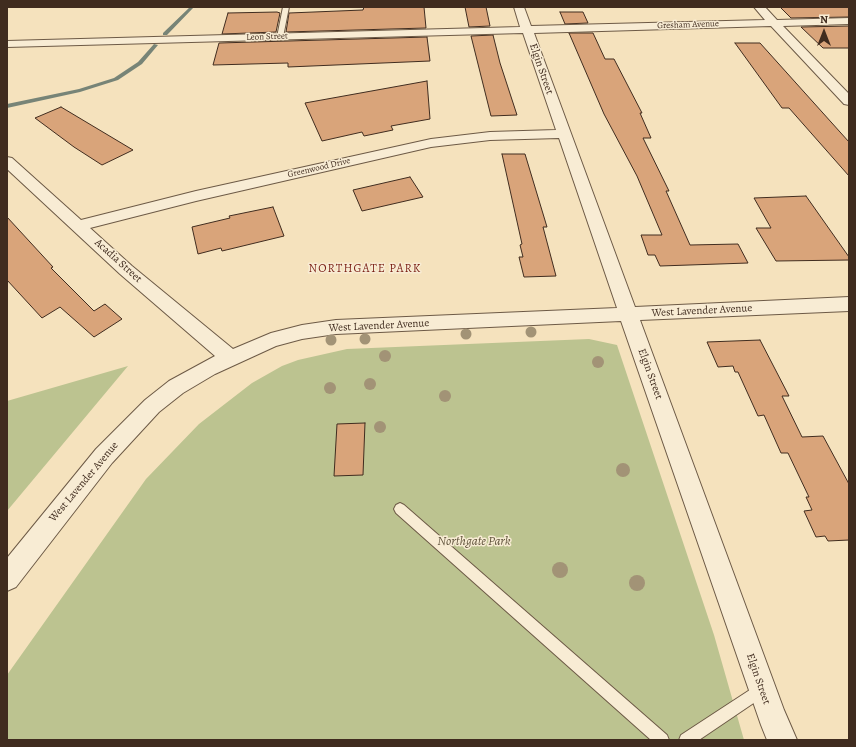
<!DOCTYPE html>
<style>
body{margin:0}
#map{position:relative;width:856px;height:747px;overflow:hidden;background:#f5e2bd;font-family:Alegreya,serif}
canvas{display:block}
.frame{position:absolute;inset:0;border:8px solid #402c1f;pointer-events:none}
.north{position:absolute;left:804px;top:12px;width:40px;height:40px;-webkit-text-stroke:3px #f8ecd4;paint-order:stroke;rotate:0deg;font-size:11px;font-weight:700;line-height:16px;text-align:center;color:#402c1f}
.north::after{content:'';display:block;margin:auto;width:14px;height:18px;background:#402c1f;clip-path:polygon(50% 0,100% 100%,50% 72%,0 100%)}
</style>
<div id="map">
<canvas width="856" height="747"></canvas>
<div class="frame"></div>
<div class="north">N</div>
</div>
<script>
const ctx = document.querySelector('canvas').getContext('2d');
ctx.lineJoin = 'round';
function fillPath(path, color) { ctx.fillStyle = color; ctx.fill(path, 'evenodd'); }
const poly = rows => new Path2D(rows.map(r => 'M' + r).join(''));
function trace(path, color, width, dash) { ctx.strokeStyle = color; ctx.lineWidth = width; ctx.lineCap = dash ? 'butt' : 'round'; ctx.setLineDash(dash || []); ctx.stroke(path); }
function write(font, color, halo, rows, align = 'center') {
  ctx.font = font + ' Alegreya,serif'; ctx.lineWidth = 3; ctx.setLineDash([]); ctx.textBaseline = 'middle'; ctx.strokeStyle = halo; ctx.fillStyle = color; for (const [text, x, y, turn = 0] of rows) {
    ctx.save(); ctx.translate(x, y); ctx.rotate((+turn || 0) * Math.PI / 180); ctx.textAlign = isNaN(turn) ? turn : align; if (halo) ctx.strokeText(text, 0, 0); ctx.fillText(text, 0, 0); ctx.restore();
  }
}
fillPath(poly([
 [589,339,617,345,714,635,744,740,7,740,7,675,146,479,199,424,252,383,282,366,298,360,347,349],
 [128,366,7,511,7,401]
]), '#bcc390');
fillPath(poly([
 [190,7,194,7,167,35,163,35,163,33,190,7],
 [154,44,158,45,142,64,118,80,80,92,7,108,7,104,79,89,114,78,138,62,154,44]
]), '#778477');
const building = poly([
 [364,7,424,7,426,28,286,32,289,13,363,10,364,7],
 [465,7,486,7,490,26,469,27,465,7],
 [780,7,849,7,849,17,791,18,780,7],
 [560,12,583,12,588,23,565,24,560,12],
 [228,13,277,12,280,13,276,32,222,34,228,13],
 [849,26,849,48,823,48,801,27,849,26],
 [569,33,593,33,605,59,614,59,642,113,640,113,651,138,643,138,669,191,666,191,690,245,738,244,748,263,660,266,655,255,648,255,641,235,662,235,637,176,604,114,569,33],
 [493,35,500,63,517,115,491,116,471,36,493,35],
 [427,37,430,61,288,67,288,63,213,65,219,43,427,37],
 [735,43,760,43,849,142,849,176,789,108,782,108,735,43],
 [427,81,430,119,391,126,393,130,364,136,362,132,322,141,305,103,427,81],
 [61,107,133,150,102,165,74,147,35,118,61,107],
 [502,154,525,154,547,227,543,227,556,276,524,277,519,257,523,257,520,245,522,244,502,154],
 [410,177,423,197,362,211,353,190,410,177],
 [806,196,849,257,849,260,776,261,756,228,771,228,754,198,806,196],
 [273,207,284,236,222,251,221,248,198,254,192,227,230,218,229,216,273,207],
 [7,217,53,267,51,268,94,311,105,304,122,319,94,337,60,307,42,318,7,280,7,217],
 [760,340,789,396,782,396,802,437,823,436,849,484,849,540,828,541,825,536,816,537,804,511,812,510,806,497,809,497,788,453,781,453,764,415,758,416,738,372,735,372,733,366,718,367,707,342,760,340],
 [365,423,363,475,334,476,337,424,365,423]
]);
fillPath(building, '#d9a47a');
trace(building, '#402c1f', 1);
const lane = poly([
 [283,7,289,7,283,37,280,39,277,37,283,7],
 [400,503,404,505,667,735,669,740,651,740,396,513,394,509,396,505,400,503],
 [762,682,767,684,769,689,767,694,699,740,679,740,681,735,762,682]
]);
const street = poly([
 [514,7,524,7,531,26,765,20,754,7,765,7,777,20,849,18,849,24,783,26,849,94,849,105,844,104,771,26,534,33,635,307,849,297,849,311,640,320,784,710,797,740,767,740,761,725,621,321,336,334,302,339,276,346,215,374,183,393,159,412,112,463,16,587,7,591,7,558,96,449,145,400,169,381,215,356,120,274,7,169,7,157,12,158,81,220,196,191,431,139,490,132,556,130,523,33,7,47,7,41,520,27,514,7],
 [559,138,617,308,336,320,302,325,271,333,233,349,132,266,90,228,196,201,431,147,490,140,559,138]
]);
trace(lane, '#6d5a46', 2);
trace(street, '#6d5a46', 2);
fillPath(lane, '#f8ecd4');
fillPath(street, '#f8ecd4');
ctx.fillStyle = '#a29376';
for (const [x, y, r] of [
 [531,332,5.5],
 [466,334,5.5],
 [365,339,5.5],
 [331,340,5.5],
 [385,356,6],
 [598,362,6],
 [370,384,6],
 [330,388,6],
 [445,396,6],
 [380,427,6],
 [623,470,7],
 [560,570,8],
 [637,583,8]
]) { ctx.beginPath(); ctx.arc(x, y, r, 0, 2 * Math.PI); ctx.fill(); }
write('9px', '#402c1f', '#f8ecd4', [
 ["Gresham Avenue",688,25,-2],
 ["Leon Street",267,37,-2],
 ["Greenwood Drive",319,168,-13]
]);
write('11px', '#402c1f', '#f8ecd4', [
 ["Elgin Street",541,69,71],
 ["Acadia Street",118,261,42],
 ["West Lavender Avenue",702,311,-3],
 ["West Lavender Avenue",379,326,-3],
 ["Elgin Street",650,374,70],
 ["West Lavender Avenue",84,482,-50],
 ["Elgin Street",758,679,71]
]);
ctx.letterSpacing = '1px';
write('12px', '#7a1f14', '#f8ecd4', [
 ["NORTHGATE PARK",365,269]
]);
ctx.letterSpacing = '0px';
write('italic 13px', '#5f523b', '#f8ecd4', [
 ["Northgate Park",474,542]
]);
</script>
